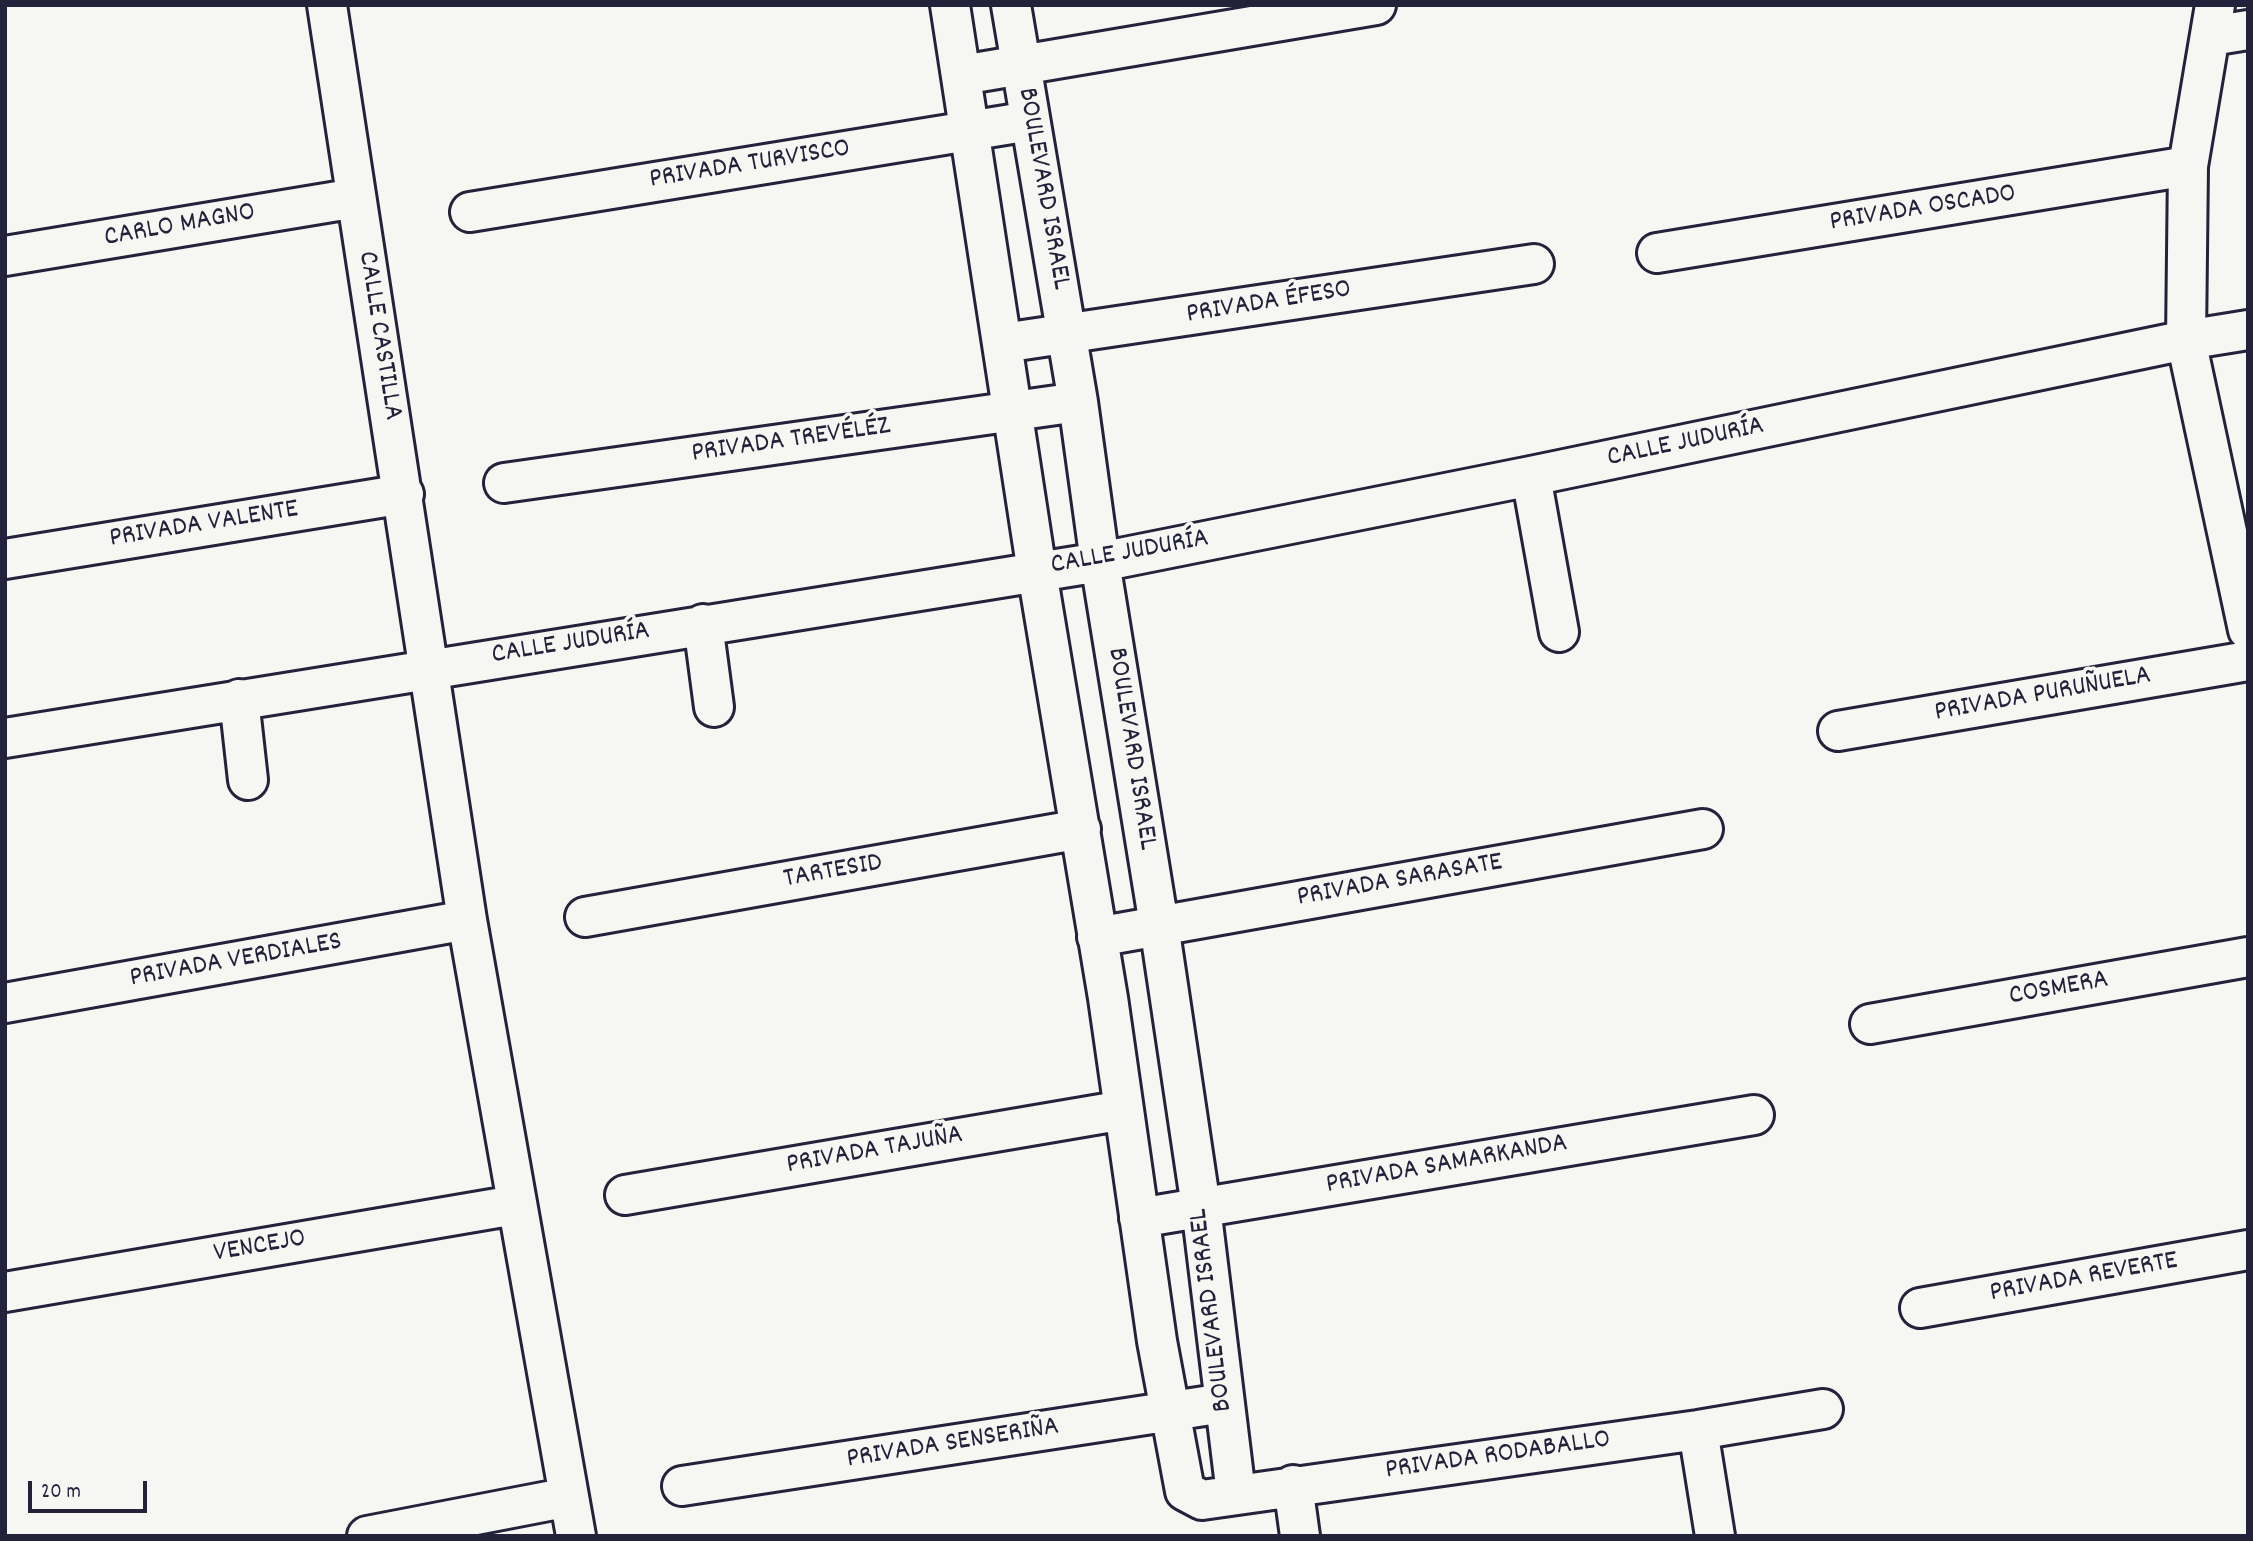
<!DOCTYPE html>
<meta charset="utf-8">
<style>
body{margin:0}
#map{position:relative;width:2253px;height:1541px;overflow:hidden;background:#f6f6f2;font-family:Dekko,sans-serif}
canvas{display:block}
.frame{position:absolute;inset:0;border:7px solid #22223b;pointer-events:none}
.scale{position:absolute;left:28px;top:1481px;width:119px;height:32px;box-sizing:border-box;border:4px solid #22223b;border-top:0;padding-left:9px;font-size:21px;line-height:24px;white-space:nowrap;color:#22223b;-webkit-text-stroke:5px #f6f6f2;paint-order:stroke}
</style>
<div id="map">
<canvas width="2253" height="1541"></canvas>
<div class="frame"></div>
<div class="scale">20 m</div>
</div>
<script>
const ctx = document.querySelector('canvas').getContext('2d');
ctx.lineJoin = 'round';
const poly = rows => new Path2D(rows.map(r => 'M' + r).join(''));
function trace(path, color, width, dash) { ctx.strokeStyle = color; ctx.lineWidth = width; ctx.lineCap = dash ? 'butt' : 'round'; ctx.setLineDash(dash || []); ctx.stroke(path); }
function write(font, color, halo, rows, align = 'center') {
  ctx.font = font + ' Dekko,sans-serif'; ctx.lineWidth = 7; ctx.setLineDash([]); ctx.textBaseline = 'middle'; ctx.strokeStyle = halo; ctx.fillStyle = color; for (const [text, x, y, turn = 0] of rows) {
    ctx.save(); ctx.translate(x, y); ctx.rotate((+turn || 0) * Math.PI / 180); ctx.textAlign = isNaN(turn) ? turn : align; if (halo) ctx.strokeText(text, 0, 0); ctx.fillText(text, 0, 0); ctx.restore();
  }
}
const street = poly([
 [327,5,467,920,576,1536],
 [950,5,1037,572,1108,998,1157,1341,1185,1491,1202,1500,1698,1430,1823,1409],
 [1011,5,1078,402,1100,562,1159,925,1201,1207,1236,1494],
 [2215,5,2188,166,2186,340,2248,630],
 [2211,36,2248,30],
 [962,75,1376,5],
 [470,212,1030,121],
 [1657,253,2188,166],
 [5,256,356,198],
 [1003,343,1534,264],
 [1531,476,1559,632],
 [504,483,1078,402],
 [5,559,404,494],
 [703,624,714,707],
 [239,699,248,780],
 [1838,731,2248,661],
 [5,738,1100,562,1531,476,2186,340,2248,330],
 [585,917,1081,829],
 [1097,937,1703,829],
 [5,1003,467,920],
 [1870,1024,2248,957],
 [625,1195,1124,1110],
 [1139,1218,1754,1115],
 [5,1292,515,1205],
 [1920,1308,2248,1250],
 [1698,1430,1715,1536],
 [1293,1485,1300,1536],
 [682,1486,1224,1403],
 [367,1536,569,1497]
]);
trace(street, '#22223b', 44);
trace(street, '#f6f6f2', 38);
write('28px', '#22223b', '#f6f6f2', [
 ["PRIVADA TURVISCO",750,166,-9],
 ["BOULEVARD ISRAEL",1042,189,80],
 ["PRIVADA OSCADO",1923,210,-9],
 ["CARLO MAGNO",180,227,-10],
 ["PRIVADA ÉFESO",1269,304,-9],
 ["CALLE CASTILLA",378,336,81],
 ["PRIVADA TREVÉLÉZ",791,442,-8],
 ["CALLE JUDURÍA",1686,444,-12],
 ["PRIVADA VALENTE",204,526,-9],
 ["CALLE JUDURÍA",1130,554,-10],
 ["CALLE JUDURÍA",571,645,-9],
 ["PRIVADA PURUÑUELA",2043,696,-10],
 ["BOULEVARD ISRAEL",1130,749,81],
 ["TARTESID",833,873,-10],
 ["PRIVADA SARASATE",1400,882,-10],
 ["PRIVADA VERDIALES",236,962,-10],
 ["COSMERA",2059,990,-10],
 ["PRIVADA TAJUÑA",875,1152,-10],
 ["PRIVADA SAMARKANDA",1447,1166,-10],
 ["VENCEJO",260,1248,-10],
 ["PRIVADA REVERTE",2084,1279,-10],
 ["BOULEVARD ISRAEL",1213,1310,-97],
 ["PRIVADA SENSERIÑA",953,1445,-9],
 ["PRIVADA RODABALLO",1498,1457,-8]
]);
</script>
